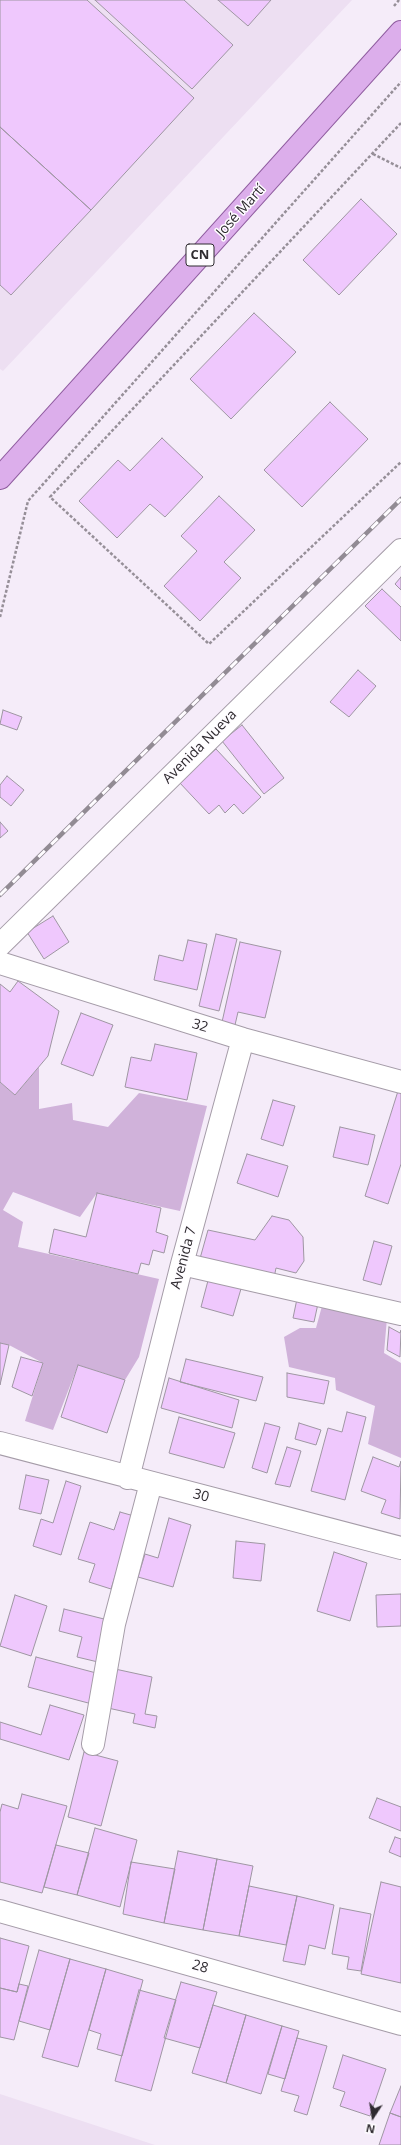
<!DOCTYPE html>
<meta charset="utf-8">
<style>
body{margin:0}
#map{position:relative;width:401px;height:2145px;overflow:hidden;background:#f5ecf9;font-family:"Open Sans",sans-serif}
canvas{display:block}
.north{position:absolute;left:353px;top:2097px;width:40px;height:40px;-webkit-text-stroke:3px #fefcff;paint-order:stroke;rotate:192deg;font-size:11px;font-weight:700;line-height:16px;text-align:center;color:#2f2b30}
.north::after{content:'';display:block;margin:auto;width:14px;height:18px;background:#2f2b30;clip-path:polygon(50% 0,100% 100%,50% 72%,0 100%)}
</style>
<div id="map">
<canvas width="401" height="2145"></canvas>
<div class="north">N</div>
</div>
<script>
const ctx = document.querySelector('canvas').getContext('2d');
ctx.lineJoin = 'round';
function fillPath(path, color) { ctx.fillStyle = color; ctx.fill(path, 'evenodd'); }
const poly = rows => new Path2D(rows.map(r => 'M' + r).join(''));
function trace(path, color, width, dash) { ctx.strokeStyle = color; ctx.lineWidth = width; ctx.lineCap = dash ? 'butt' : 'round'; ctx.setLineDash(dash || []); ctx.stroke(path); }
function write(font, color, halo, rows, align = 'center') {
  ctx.font = font + ' "Open Sans",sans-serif'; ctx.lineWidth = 3; ctx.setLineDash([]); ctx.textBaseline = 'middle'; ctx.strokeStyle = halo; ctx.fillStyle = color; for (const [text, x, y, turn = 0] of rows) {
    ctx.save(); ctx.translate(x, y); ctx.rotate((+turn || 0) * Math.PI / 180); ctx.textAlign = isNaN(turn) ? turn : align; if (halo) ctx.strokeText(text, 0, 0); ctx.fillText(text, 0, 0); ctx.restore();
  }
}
fillPath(poly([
 [0,0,352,0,3,371,0,369],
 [0,2094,155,2145,0,2145]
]), '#eddff2');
fillPath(poly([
 [39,1067,39,1109,72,1103,73,1120,108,1127,139,1093,207,1106,180,1211,97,1193,80,1217,13,1192,3,1210,23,1222,18,1247,159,1279,139,1357,125,1380,78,1365,53,1430,25,1421,43,1363,9,1345,0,1343,0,1082,15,1095],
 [322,1306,387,1318,384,1353,401,1363,401,1458,368,1444,375,1406,336,1390,335,1378,289,1367,284,1337,300,1328,316,1328]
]), '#d0b2da');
const building = poly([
 [0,0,87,0,194,98,91,210,0,127,0,0],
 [95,0,184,0,233,45,192,89,95,0],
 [218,0,271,0,248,26,218,0],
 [0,127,91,210,11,295,0,285,0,127],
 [361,199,397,234,339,295,303,260,361,199],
 [254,313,296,352,231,419,190,379,254,313],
 [330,402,368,439,302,507,264,470,330,402],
 [162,438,203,477,165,517,150,504,117,538,79,501,118,460,130,471,162,438],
 [219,496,255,530,224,562,241,578,200,621,164,586,197,551,181,536,219,496],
 [401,577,401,590,395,584,401,577],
 [382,589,401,607,401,641,365,606,382,589],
 [358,670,376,686,349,717,330,702,358,670],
 [3,710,22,717,17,730,0,724,3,710],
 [242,725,284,778,264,794,222,741,242,725],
 [216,749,261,797,243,814,234,804,225,813,219,805,209,814,179,782,216,749],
 [7,776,24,790,11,806,0,797,0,785,7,776],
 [0,822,8,831,0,838,0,822],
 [53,916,69,942,44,959,27,932,53,916],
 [216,934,237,939,219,1011,199,1006,216,934],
 [188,940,207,944,197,990,154,980,159,955,183,961,188,940],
 [240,942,281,951,265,1018,238,1012,235,1025,222,1022,240,942],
 [18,981,59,1011,48,1056,15,1095,0,1082,0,984,10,992,18,981],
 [81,1013,113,1025,93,1076,61,1064,81,1013],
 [155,1044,197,1053,187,1100,125,1087,131,1057,151,1061,155,1044],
 [398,1091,401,1092,401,1164,388,1204,365,1196,398,1091],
 [273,1100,295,1106,283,1146,261,1139,273,1100],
 [340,1127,375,1135,368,1165,333,1157,340,1127],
 [247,1154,288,1166,278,1197,237,1183,247,1154],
 [97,1193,161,1208,156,1232,168,1236,164,1253,153,1250,149,1265,141,1263,138,1274,49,1253,54,1229,86,1237,97,1193],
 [272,1216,289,1220,303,1237,304,1261,296,1273,276,1268,274,1278,199,1262,208,1230,255,1240,272,1216],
 [374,1241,392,1246,381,1285,363,1280,374,1241],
 [210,1273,243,1282,233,1316,201,1307,210,1273],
 [298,1294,319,1299,314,1322,293,1318,298,1294],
 [389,1327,400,1333,401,1330,400,1357,387,1350,389,1327],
 [0,1343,9,1345,0,1385,0,1343],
 [21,1357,43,1363,32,1396,12,1387,21,1357],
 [186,1359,263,1377,256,1401,180,1382,186,1359],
 [78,1365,125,1380,107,1433,61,1417,78,1365],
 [287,1373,329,1381,324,1404,287,1397,287,1373],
 [169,1378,239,1400,232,1428,161,1408,169,1378],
 [347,1412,366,1417,345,1500,311,1491,328,1428,342,1432,347,1412],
 [179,1417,235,1433,224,1468,169,1453,179,1417],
 [265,1423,280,1427,267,1473,252,1468,265,1423],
 [299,1423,321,1430,316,1445,295,1439,299,1423],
 [287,1447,301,1451,290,1487,275,1484,287,1447],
 [373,1457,399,1467,401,1461,400,1519,381,1513,386,1500,361,1491,373,1457],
 [26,1475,49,1480,41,1514,19,1509,26,1475],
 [66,1481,81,1486,61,1555,33,1546,41,1519,53,1523,66,1481],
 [120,1512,134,1516,111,1589,89,1582,95,1564,78,1559,90,1522,114,1530,120,1512],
 [169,1518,191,1525,173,1587,138,1577,145,1554,158,1558,169,1518],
 [236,1541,265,1544,261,1581,233,1578,236,1541],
 [334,1552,367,1563,350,1621,317,1611,334,1552],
 [401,1594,401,1626,377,1627,376,1595,401,1594],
 [15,1595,47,1606,31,1656,0,1646,15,1595],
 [64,1609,108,1620,98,1662,77,1657,82,1637,59,1631,64,1609],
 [36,1657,100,1674,92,1704,28,1687,36,1657],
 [115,1669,152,1677,145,1714,157,1716,155,1728,133,1723,135,1714,108,1708,115,1669],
 [50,1705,84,1715,69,1760,0,1739,0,1722,41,1735,50,1705],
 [84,1752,118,1761,101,1826,68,1817,84,1752],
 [22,1794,67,1806,42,1893,0,1882,0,1812,2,1804,18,1809,22,1794],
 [377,1798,401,1807,401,1831,369,1818,377,1798],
 [95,1828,137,1840,120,1907,77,1895,95,1828],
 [395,1837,401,1839,401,1857,389,1852,395,1837],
 [56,1845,89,1853,77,1895,44,1887,56,1845],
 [178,1851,217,1859,203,1930,164,1923,178,1851],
 [217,1859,253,1866,239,1936,203,1930,217,1859],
 [131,1862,175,1869,164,1923,123,1914,131,1862],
 [381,1882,401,1887,401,1983,361,1974,381,1882],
 [249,1886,297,1896,286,1945,239,1936,249,1886],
 [297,1896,334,1905,325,1949,309,1945,305,1965,283,1961,297,1896],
 [340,1908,371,1914,361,1971,347,1969,349,1957,332,1954,340,1908],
 [0,1938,29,1946,17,1992,0,1988,0,1938],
 [39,1950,70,1959,50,2030,19,2021,39,1950],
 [70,1959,106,1969,78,2067,42,2057,70,1959],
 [106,1969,143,1980,122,2056,97,2049,101,2034,89,2030,106,1969],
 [181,1982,217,1992,200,2048,164,2038,181,1982],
 [19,1984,28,1986,14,2040,0,2037,0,1988,17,1992,19,1984],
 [139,1990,176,2000,151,2091,115,2081,139,1990],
 [213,2005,246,2015,226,2083,192,2073,213,2005],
 [246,2015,282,2026,261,2094,226,2083,246,2015],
 [282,2026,299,2031,285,2079,268,2074,282,2026],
 [297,2038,327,2046,307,2115,294,2111,299,2096,281,2091,297,2038],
 [343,2055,386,2069,370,2116,340,2106,345,2092,333,2088,343,2055],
 [401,2086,401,2117,390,2113,401,2086],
 [390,2113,401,2117,401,2145,379,2145,390,2113]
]);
fillPath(building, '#efc8fd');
trace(building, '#9e96a2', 1);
const minor = poly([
 [0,945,401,550],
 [0,963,243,1039,401,1082],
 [182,1264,401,1314],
 [0,1443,401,1548],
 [128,1478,182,1264,243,1039],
 [93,1744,114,1624,151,1483],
 [0,1911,401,2024]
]);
const major = poly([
 [0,478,401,32]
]);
trace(minor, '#a59ca8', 24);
trace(major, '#905da0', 24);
trace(poly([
 [394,6,399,0],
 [401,123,50,497,209,644,401,462],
 [373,154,401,168],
 [0,617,28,501,401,82]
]), '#968f98', 2.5, [3, 2]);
trace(minor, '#fff', 22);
trace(major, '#dcaeeb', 22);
const rail = poly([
 [0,895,401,499]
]);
trace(rail, '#928b94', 4.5);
trace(rail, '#fefcff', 3, [9]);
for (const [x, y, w] of [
 [200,255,28]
]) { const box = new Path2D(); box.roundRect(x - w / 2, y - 11, w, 22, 3); ctx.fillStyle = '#fefcff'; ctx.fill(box); trace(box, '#2f2b30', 1); }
write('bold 13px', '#2f2b30', null, [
 ["CN",200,255]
]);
write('14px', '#2f2b30', '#fefcff', [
 ["José Martí",241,211,-48],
 ["Avenida Nueva",200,747,-45],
 ["32",200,1026,17],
 ["Avenida 7",184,1258,-75],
 ["30",201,1496,15],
 ["28",200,1967,16]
]);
</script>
